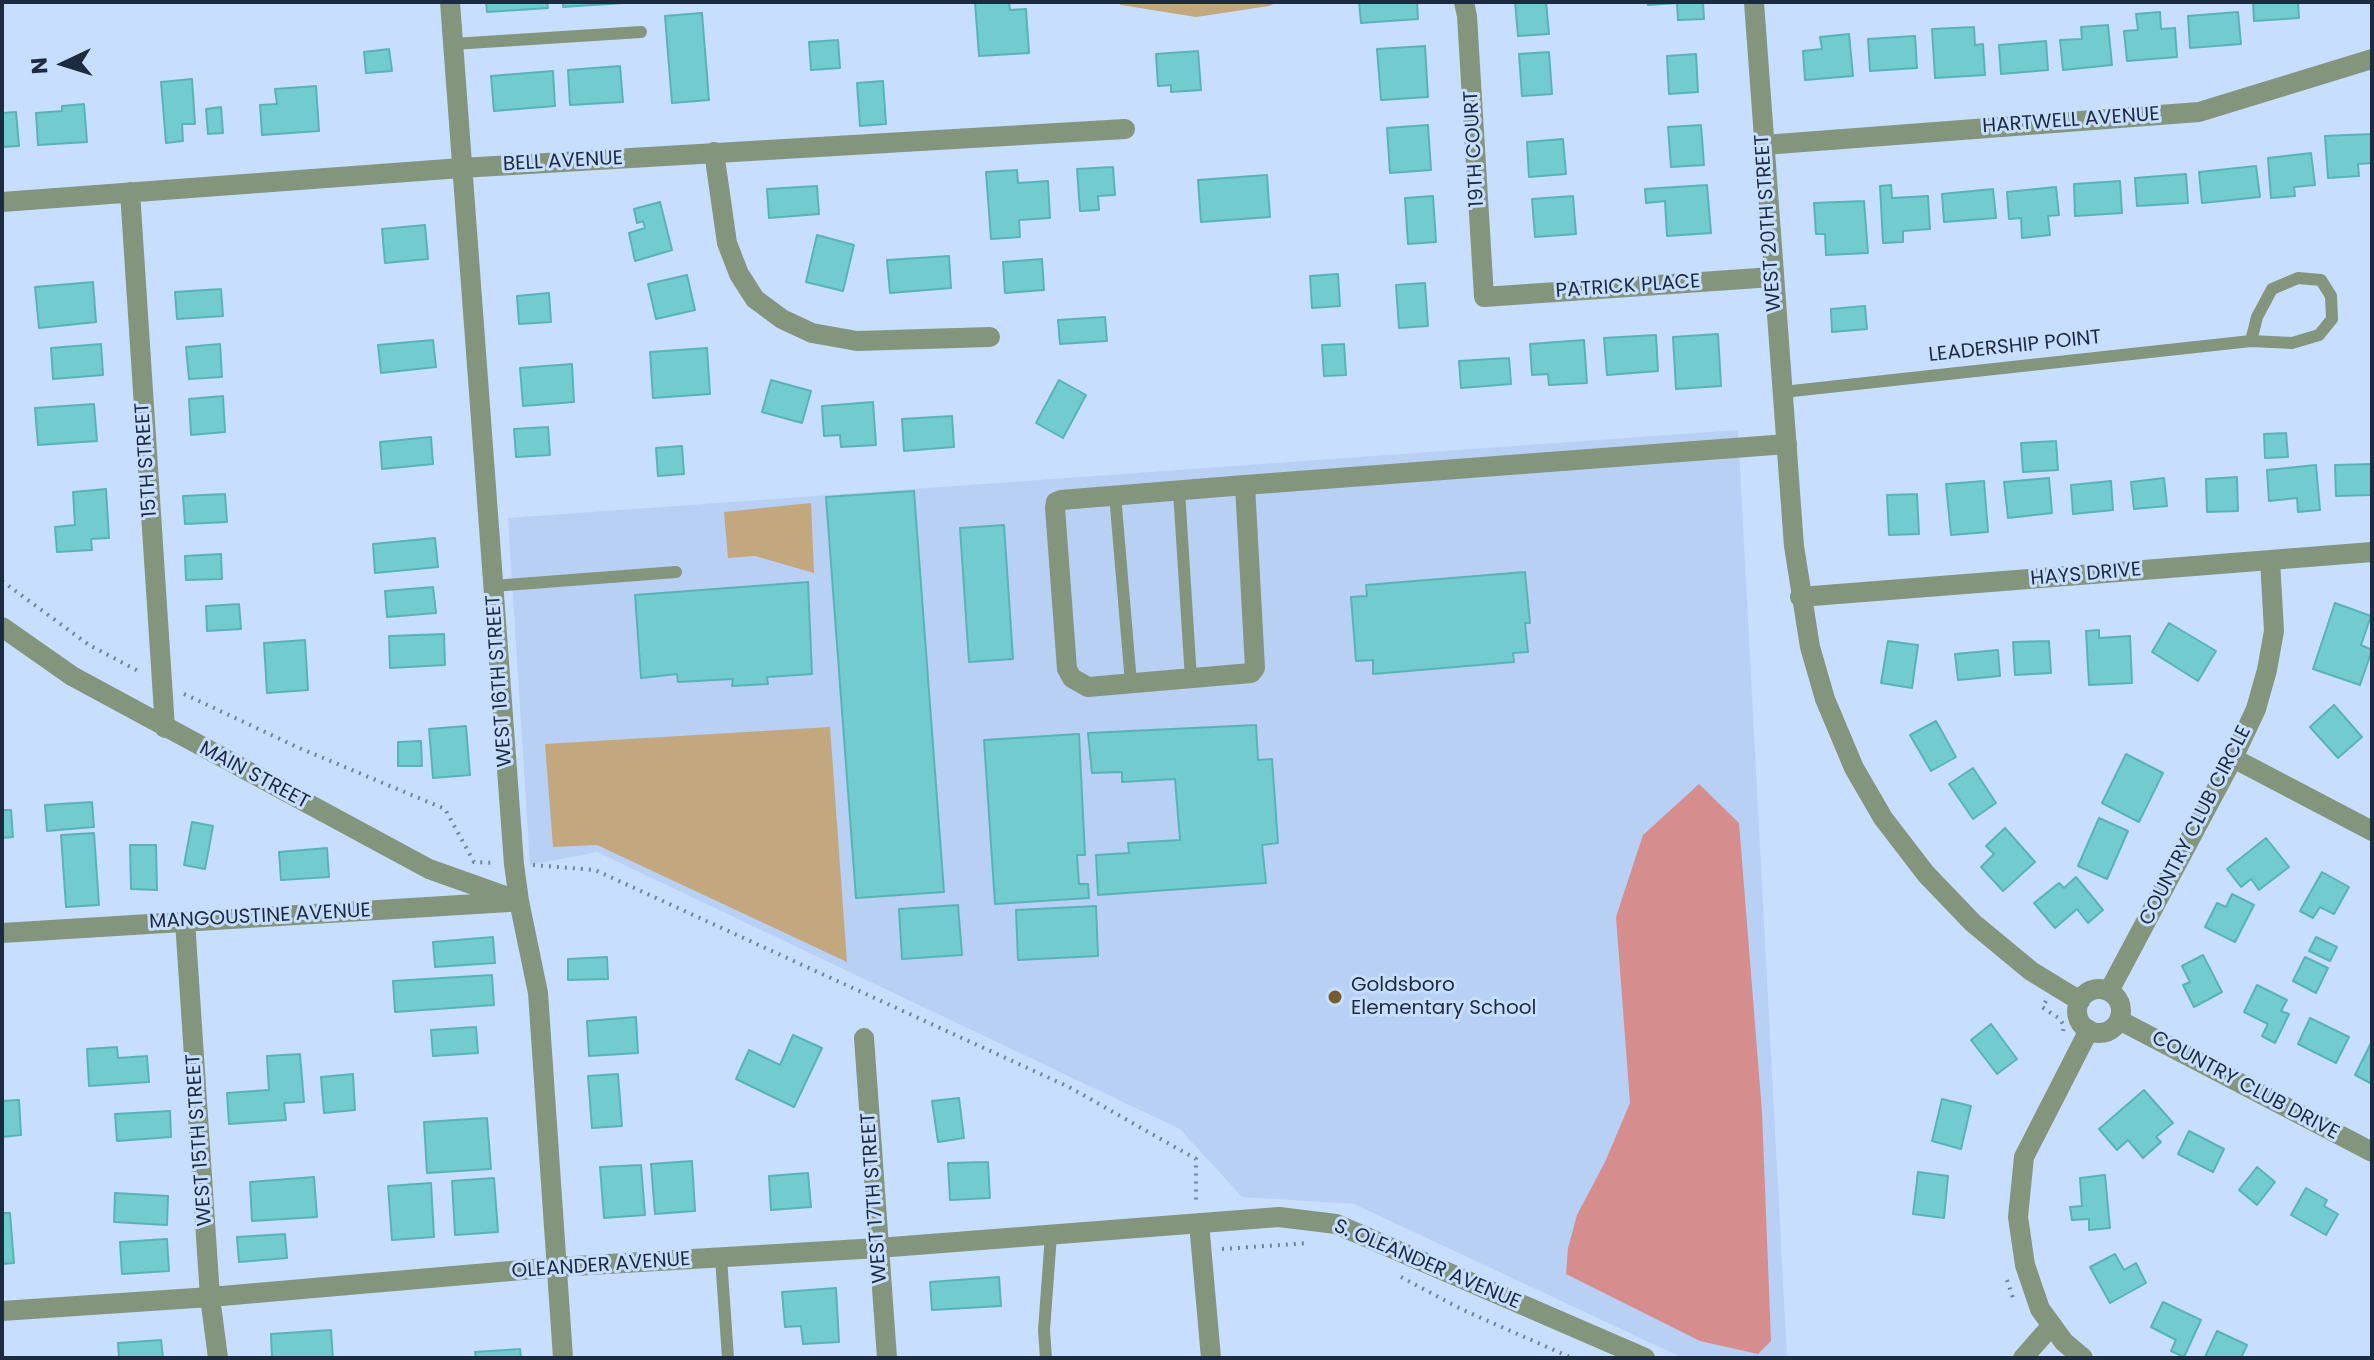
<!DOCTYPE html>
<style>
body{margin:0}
#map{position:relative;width:2374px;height:1360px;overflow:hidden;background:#c7deff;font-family:Poppins,sans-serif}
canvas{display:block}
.frame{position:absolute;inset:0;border:4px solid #1d2b40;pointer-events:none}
.north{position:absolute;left:24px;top:24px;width:80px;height:80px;-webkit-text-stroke:6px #c7deff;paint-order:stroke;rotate:266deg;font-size:22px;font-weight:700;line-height:32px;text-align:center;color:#1d2b40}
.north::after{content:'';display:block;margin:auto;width:28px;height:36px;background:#1d2b40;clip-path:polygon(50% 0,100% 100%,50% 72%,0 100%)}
</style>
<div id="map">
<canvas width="2374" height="1360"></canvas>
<div class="frame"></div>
<div class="north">N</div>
</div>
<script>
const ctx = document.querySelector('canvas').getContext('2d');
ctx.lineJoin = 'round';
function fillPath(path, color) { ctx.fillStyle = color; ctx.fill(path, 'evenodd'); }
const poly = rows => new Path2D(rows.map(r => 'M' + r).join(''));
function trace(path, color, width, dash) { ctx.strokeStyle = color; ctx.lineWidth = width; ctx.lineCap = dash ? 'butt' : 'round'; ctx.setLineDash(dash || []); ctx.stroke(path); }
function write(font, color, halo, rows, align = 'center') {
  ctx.font = font + ' Poppins,sans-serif'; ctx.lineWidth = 6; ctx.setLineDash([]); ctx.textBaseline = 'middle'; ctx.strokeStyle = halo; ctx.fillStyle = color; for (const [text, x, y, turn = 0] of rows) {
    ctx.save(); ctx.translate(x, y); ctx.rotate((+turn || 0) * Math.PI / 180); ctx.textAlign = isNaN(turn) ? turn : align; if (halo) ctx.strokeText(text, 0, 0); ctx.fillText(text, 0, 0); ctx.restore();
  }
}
fillPath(poly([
 [1738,430,1787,1358,1683,1358,1354,1204,1242,1197,1180,1129,597,852,530,865,508,518]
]), '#b8d0f4');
fillPath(poly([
 [1116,2,1278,2,1269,6,1196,17,1121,5],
 [811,503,814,573,755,556,728,558,724,512],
 [830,727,847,962,597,845,553,847,545,744]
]), '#c2a77f');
fillPath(poly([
 [1699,784,1739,823,1762,1112,1771,1341,1758,1354,1700,1341,1566,1274,1568,1248,1577,1215,1605,1162,1630,1103,1616,917,1643,835]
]), '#d68d8e');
const building = poly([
 [486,2,547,2,548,8,487,12,486,2],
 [563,2,623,2,623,3,563,7,563,2],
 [975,2,1009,2,1010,10,1026,9,1029,53,979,56,975,2],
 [1359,2,1417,2,1418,19,1361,23,1359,2],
 [1515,2,1546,2,1549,34,1518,36,1515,2],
 [1647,2,1703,2,1704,19,1678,20,1677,3,1648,5,1647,2],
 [2253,2,2298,2,2299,18,2254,21,2253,2],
 [2160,12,2161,29,2175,28,2177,57,2127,61,2124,31,2138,30,2136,14,2160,12],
 [2238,12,2241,44,2190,48,2188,16,2238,12],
 [702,13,709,100,672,103,665,16,702,13],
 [2108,25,2112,65,2063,70,2060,40,2082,39,2081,27,2108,25],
 [1974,27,1975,45,1983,44,1985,75,1935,78,1932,29,1974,27],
 [1849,34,1853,76,1805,80,1803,51,1822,49,1820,37,1849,34],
 [1915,36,1917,68,1870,71,1868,39,1915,36],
 [838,40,840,68,811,70,809,42,838,40],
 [2046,41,2048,70,2001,74,1999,45,2046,41],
 [1425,46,1428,97,1381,100,1377,49,1425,46],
 [389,49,392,71,366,73,364,52,389,49],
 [1198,51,1201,90,1171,92,1171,85,1158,86,1156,54,1198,51],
 [1549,52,1552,94,1522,96,1519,54,1549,52],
 [1696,54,1698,92,1669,94,1667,56,1696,54],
 [620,66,623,102,570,105,568,70,620,66],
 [553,71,555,106,494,111,491,76,553,71],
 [192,79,195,124,182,124,183,141,166,143,161,82,192,79],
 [883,81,886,124,860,126,857,83,883,81],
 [316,86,319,131,262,135,260,105,277,104,275,89,316,86],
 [84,104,87,142,38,145,36,113,62,111,62,106,84,104],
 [221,107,223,133,208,134,206,109,221,107],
 [16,112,19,146,2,147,2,113,16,112],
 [1428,125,1431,170,1390,173,1387,128,1428,125],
 [1701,125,1704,165,1671,167,1668,127,1701,125],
 [2372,134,2372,163,2358,164,2359,176,2328,178,2325,136,2372,134],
 [1563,139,1566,174,1529,177,1527,142,1563,139],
 [2311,153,2315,185,2294,187,2295,196,2271,198,2268,158,2311,153],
 [2256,166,2260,197,2202,203,2199,172,2256,166],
 [1113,167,1115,195,1098,196,1099,210,1080,211,1077,169,1113,167],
 [1017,170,1018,183,1048,181,1050,218,1019,220,1020,237,991,239,986,172,1017,170],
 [2186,174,2188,203,2137,206,2135,178,2186,174],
 [1267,175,1270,217,1201,222,1198,180,1267,175],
 [2120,181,2122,213,2075,216,2074,184,2120,181],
 [1707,185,1711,233,1667,236,1665,201,1646,203,1645,189,1707,185],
 [1891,185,1892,198,1928,196,1930,229,1903,231,1903,242,1883,243,1880,186,1891,185],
 [817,186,819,214,769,218,767,189,817,186],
 [2056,187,2059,215,2048,216,2050,235,2022,238,2021,218,2009,219,2007,192,2056,187],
 [1993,189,1996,218,1944,222,1942,194,1993,189],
 [1433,196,1436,242,1408,244,1405,198,1433,196],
 [1573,196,1576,234,1535,237,1532,199,1573,196],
 [1864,201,1868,253,1826,255,1825,234,1816,234,1814,203,1864,201],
 [660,202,672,250,635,261,629,233,645,228,643,221,637,223,634,209,660,202],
 [425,225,428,259,385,263,382,229,425,225],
 [817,235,854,245,843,291,806,282,817,235],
 [949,256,951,288,890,293,887,260,949,256],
 [1042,259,1044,290,1005,293,1003,262,1042,259],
 [1338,274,1340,306,1312,308,1310,276,1338,274],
 [687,275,695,310,656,319,648,284,687,275],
 [93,282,96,322,39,328,35,287,93,282],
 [1425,283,1428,326,1399,328,1396,285,1425,283],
 [221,289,223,316,177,319,175,292,221,289],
 [549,293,551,322,519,324,517,296,549,293],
 [1865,306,1867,329,1832,332,1831,309,1865,306],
 [1105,317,1107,341,1060,344,1058,320,1105,317],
 [1718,334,1721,386,1676,389,1673,337,1718,334],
 [1656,335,1658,371,1607,375,1604,338,1656,335],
 [433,340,436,367,381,373,378,345,433,340],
 [1584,340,1587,383,1549,385,1548,374,1532,375,1530,344,1584,340],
 [101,344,103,375,53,379,51,348,101,344],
 [220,344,222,377,189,379,186,347,220,344],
 [1344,344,1346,375,1324,376,1322,345,1344,344],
 [707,348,710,394,653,398,650,352,707,348],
 [1509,358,1511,384,1461,388,1459,361,1509,358],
 [572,364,574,402,523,406,520,368,572,364],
 [771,380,811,391,802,423,762,412,771,380],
 [1059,380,1086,395,1063,438,1036,423,1059,380],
 [223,396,225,432,191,435,189,399,223,396],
 [873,402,876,445,841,447,840,435,824,436,822,406,873,402],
 [94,404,97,441,38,445,35,408,94,404],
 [952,416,954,447,904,451,902,419,952,416],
 [548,427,550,455,516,457,514,429,548,427],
 [2286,433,2288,457,2265,458,2264,434,2286,433],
 [431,437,433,464,382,469,380,442,431,437],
 [2056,441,2058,470,2023,472,2021,443,2056,441],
 [682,446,684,474,658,476,656,448,682,446],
 [2372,464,2372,495,2336,496,2335,465,2372,464],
 [2316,465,2320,510,2298,512,2297,498,2269,501,2267,470,2316,465],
 [2237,477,2238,511,2207,512,2206,479,2237,477],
 [2049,478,2052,513,2008,518,2004,482,2049,478],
 [2164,478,2167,506,2134,509,2131,482,2164,478],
 [1984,481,1988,532,1951,535,1946,484,1984,481],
 [2111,481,2113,510,2073,514,2071,485,2111,481],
 [106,489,109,538,91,539,92,550,57,552,55,527,75,525,73,492,106,489],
 [914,491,944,892,856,898,826,497,914,491],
 [225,494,227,522,185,524,183,496,225,494],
 [1917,494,1919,534,1889,535,1887,495,1917,494],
 [1004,525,1013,659,969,662,960,528,1004,525],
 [435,538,438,567,375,573,373,544,435,538],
 [221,554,222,579,186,580,185,556,221,554],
 [1525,572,1530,623,1525,623,1528,652,1513,653,1514,662,1373,674,1373,660,1356,661,1351,597,1367,596,1366,585,1525,572],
 [808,582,812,674,767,677,768,684,732,686,733,679,678,682,677,674,641,678,635,595,808,582],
 [433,587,436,613,387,617,385,591,433,587],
 [2335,603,2371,616,2361,645,2372,650,2360,685,2313,669,2335,603],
 [239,604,241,629,207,631,206,606,239,604],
 [2169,623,2216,651,2198,681,2152,652,2169,623],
 [2099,630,2099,638,2130,636,2132,683,2089,685,2086,631,2099,630],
 [444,634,445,665,390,668,389,636,444,634],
 [305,640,308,690,267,693,264,643,305,640],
 [1888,641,1918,645,1912,688,1881,683,1888,641],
 [2049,641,2051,673,2015,675,2013,642,2049,641],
 [1998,650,2000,676,1958,680,1955,654,1998,650],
 [2334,705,2362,737,2338,758,2310,727,2334,705],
 [1936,721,1956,757,1931,771,1910,735,1936,721],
 [1256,725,1258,760,1272,759,1278,843,1262,845,1266,883,1098,895,1096,855,1129,853,1128,843,1180,840,1175,779,1122,782,1122,772,1092,773,1088,733,1256,725],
 [466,726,470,775,433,778,429,729,466,726],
 [1079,734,1085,855,1077,855,1079,884,1088,884,1089,898,995,904,984,740,1079,734],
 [421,741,422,766,398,766,398,742,421,741],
 [2126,754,2163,773,2139,822,2102,803,2126,754],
 [1973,768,1996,803,1973,819,1949,784,1973,768],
 [92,802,94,827,47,831,45,805,92,802],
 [2,810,11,810,13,837,2,838,2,810],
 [2099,818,2128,831,2107,879,2078,866,2099,818],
 [192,822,213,826,205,869,184,865,192,822],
 [2005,828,2035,862,2003,891,1981,867,1994,854,1986,846,2005,828],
 [94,833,99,905,66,907,61,835,94,833],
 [2266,838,2289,867,2259,890,2251,879,2241,887,2227,869,2266,838],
 [130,845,156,845,157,890,131,889,130,845],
 [327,848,329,877,281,880,279,852,327,848],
 [2322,872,2349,887,2334,914,2320,907,2313,918,2300,911,2322,872],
 [2076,877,2103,910,2088,923,2077,909,2055,928,2034,903,2059,883,2064,888,2076,877],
 [2232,894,2254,905,2235,942,2205,927,2217,903,2226,907,2232,894],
 [958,905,962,955,902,959,899,909,958,905],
 [1096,906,1098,956,1018,960,1016,910,1096,906],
 [493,937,495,963,435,967,433,942,493,937],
 [2316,937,2337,947,2330,961,2309,951,2316,937],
 [2203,955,2222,992,2194,1007,2183,985,2190,982,2182,966,2203,955],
 [607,957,608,979,568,980,568,959,607,957],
 [2305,957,2328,968,2316,993,2293,981,2305,957],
 [492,975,494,1005,395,1012,393,981,492,975],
 [2257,985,2287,1000,2281,1011,2289,1014,2275,1043,2262,1036,2268,1024,2244,1012,2257,985],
 [636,1017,638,1053,589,1056,587,1021,636,1017],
 [2310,1018,2349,1037,2336,1063,2298,1044,2310,1018],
 [1991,1024,2017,1059,1997,1074,1971,1040,1991,1024],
 [476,1027,478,1053,433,1056,431,1030,476,1027],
 [793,1035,822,1048,794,1107,736,1079,749,1050,780,1065,793,1035],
 [2372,1041,2372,1084,2355,1075,2372,1041],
 [117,1047,118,1058,147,1056,149,1082,89,1086,87,1049,117,1047],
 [300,1054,304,1102,284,1103,286,1120,229,1124,227,1093,269,1090,267,1056,300,1054],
 [353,1074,355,1110,324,1113,321,1077,353,1074],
 [618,1074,622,1126,592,1128,588,1076,618,1074],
 [2144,1090,2173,1123,2156,1137,2161,1142,2143,1158,2128,1140,2117,1150,2099,1129,2144,1090],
 [959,1098,964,1138,938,1142,932,1101,959,1098],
 [1942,1099,1971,1106,1961,1149,1932,1141,1942,1099],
 [19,1100,21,1135,2,1137,2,1101,19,1100],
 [170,1111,171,1137,117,1141,115,1114,170,1111],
 [487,1118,491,1169,427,1173,424,1122,487,1118],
 [2189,1131,2224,1149,2213,1172,2178,1154,2189,1131],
 [692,1161,695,1211,655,1214,651,1164,692,1161],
 [988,1162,990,1198,950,1200,948,1163,988,1162],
 [641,1165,645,1215,604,1218,600,1167,641,1165],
 [2257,1167,2275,1182,2257,1205,2239,1190,2257,1167],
 [1918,1172,1948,1176,1944,1218,1913,1214,1918,1172],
 [808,1173,811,1207,771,1210,769,1176,808,1173],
 [2105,1175,2110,1228,2089,1230,2089,1219,2072,1220,2070,1207,2082,1206,2080,1178,2105,1175],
 [314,1177,317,1217,252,1221,250,1182,314,1177],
 [494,1178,498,1232,455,1235,452,1181,494,1178],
 [431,1183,434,1237,392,1240,388,1186,431,1183],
 [2306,1188,2327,1200,2324,1206,2338,1214,2326,1235,2291,1215,2306,1188],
 [115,1193,168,1196,167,1225,114,1222,115,1193],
 [2,1213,10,1213,14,1263,2,1264,2,1213],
 [285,1234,287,1258,239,1262,237,1237,285,1234],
 [167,1239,169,1271,122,1274,120,1242,167,1239],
 [2115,1254,2124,1270,2136,1263,2146,1283,2110,1303,2090,1267,2115,1254],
 [999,1277,1001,1306,932,1310,930,1282,999,1277],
 [836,1288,839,1342,803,1344,801,1326,785,1327,782,1292,836,1288],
 [2163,1302,2201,1320,2184,1357,2171,1351,2176,1340,2151,1327,2163,1302],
 [331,1330,333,1358,272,1358,271,1334,331,1330],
 [2217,1331,2247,1345,2241,1358,2205,1357,2217,1331],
 [161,1340,163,1358,119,1358,118,1343,161,1340],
 [520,1349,521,1358,476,1358,475,1352,520,1349]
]);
fillPath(building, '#72cccf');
trace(building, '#59b3b6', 2);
trace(poly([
 [2,581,89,645,140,672],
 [184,694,297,747,445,809,474,862,496,863],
 [533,865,595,870,1069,1087,1196,1159,1196,1205],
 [2046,1001,2042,1007,2060,1019,2064,1026,2063,1032],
 [1222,1249,1309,1243],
 [1401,1277,1461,1309,1572,1358],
 [2007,1280,2014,1301]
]), '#71839e', 4, [2, 6]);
trace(poly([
 [453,44,641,32],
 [1783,392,2251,341,2292,343,2319,335,2332,319,2331,296,2321,280,2298,278,2272,289,2257,317,2251,341],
 [1179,491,1191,679],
 [1115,495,1131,683],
 [493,586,676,572],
 [721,1258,728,1358],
 [1046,1358,1044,1330,1051,1235]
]), '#84957e', 12);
trace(poly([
 [450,2,514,864,519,901,538,993,563,1358],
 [1464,2,1467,16,1484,297,1773,277],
 [1764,145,2199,112,2372,59],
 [714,152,727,243,739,274,755,299,782,319,812,333,857,341,990,337],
 [130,192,165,728],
 [2,202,461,168,1125,129],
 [1245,485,1255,668,1251,673,1088,687,1072,678,1067,669,1055,508,1056,502,1061,500,1245,485,1787,444],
 [1800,597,2372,552],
 [2,627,72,676,429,869,519,901],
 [2233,758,2372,831],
 [185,921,210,1297,218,1358],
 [2,933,509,902],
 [2109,991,2233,758,2256,709,2267,670,2274,631,2270,560],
 [864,1038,887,1358],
 [1199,1223,1211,1358],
 [2,1311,210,1297,557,1267,878,1248,1279,1217,1336,1224,1645,1358],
 [2023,1358,2052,1325],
 [2083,1358,2064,1342,2040,1309,2025,1265,2018,1217,2024,1157,2089,1030]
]), '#84957e', 20);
trace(poly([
 [1754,2,1794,546,1810,647,1825,699,1854,768,1883,818,1926,874,1973,923,2031,971,2080,1001],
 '2077 1011a22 22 0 1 1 44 0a22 22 0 1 1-44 0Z',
 [2119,1020,2372,1152]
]), '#84957e', 20);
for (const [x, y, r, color] of [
 [1335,997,8,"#785c2f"]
]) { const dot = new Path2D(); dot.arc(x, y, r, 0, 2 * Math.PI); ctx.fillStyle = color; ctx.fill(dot); trace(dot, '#c7deff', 3); }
write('20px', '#1d2b40', '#c7deff', [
 ["HARTWELL AVENUE",2071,121,-4],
 ["19TH COURT",1475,149,-93],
 ["BELL AVENUE",563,162,-3],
 ["WEST 20TH STREET",1769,223,-94],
 ["PATRICK PLACE",1628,287,-4],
 ["LEADERSHIP POINT",2015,347,-6],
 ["15TH STREET",147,460,-94],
 ["HAYS DRIVE",2086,575,-5],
 ["WEST 16TH STREET",500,681,-94],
 ["MAIN STREET",254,776,28],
 ["COUNTRY CLUB CIRCLE",2196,826,-63],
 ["MANGOUSTINE AVENUE",260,917,-3],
 ["COUNTRY CLUB DRIVE",2245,1086,28],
 ["WEST 15TH STREET",200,1140,-94],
 ["WEST 17TH STREET",875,1198,-94],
 ["S. OLEANDER AVENUE",1427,1265,23],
 ["OLEANDER AVENUE",601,1266,-4]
]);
write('20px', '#1d2b40', '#c7deff', [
 ["Goldsboro",1351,986],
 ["Elementary School",1351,1009]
], 'left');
</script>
